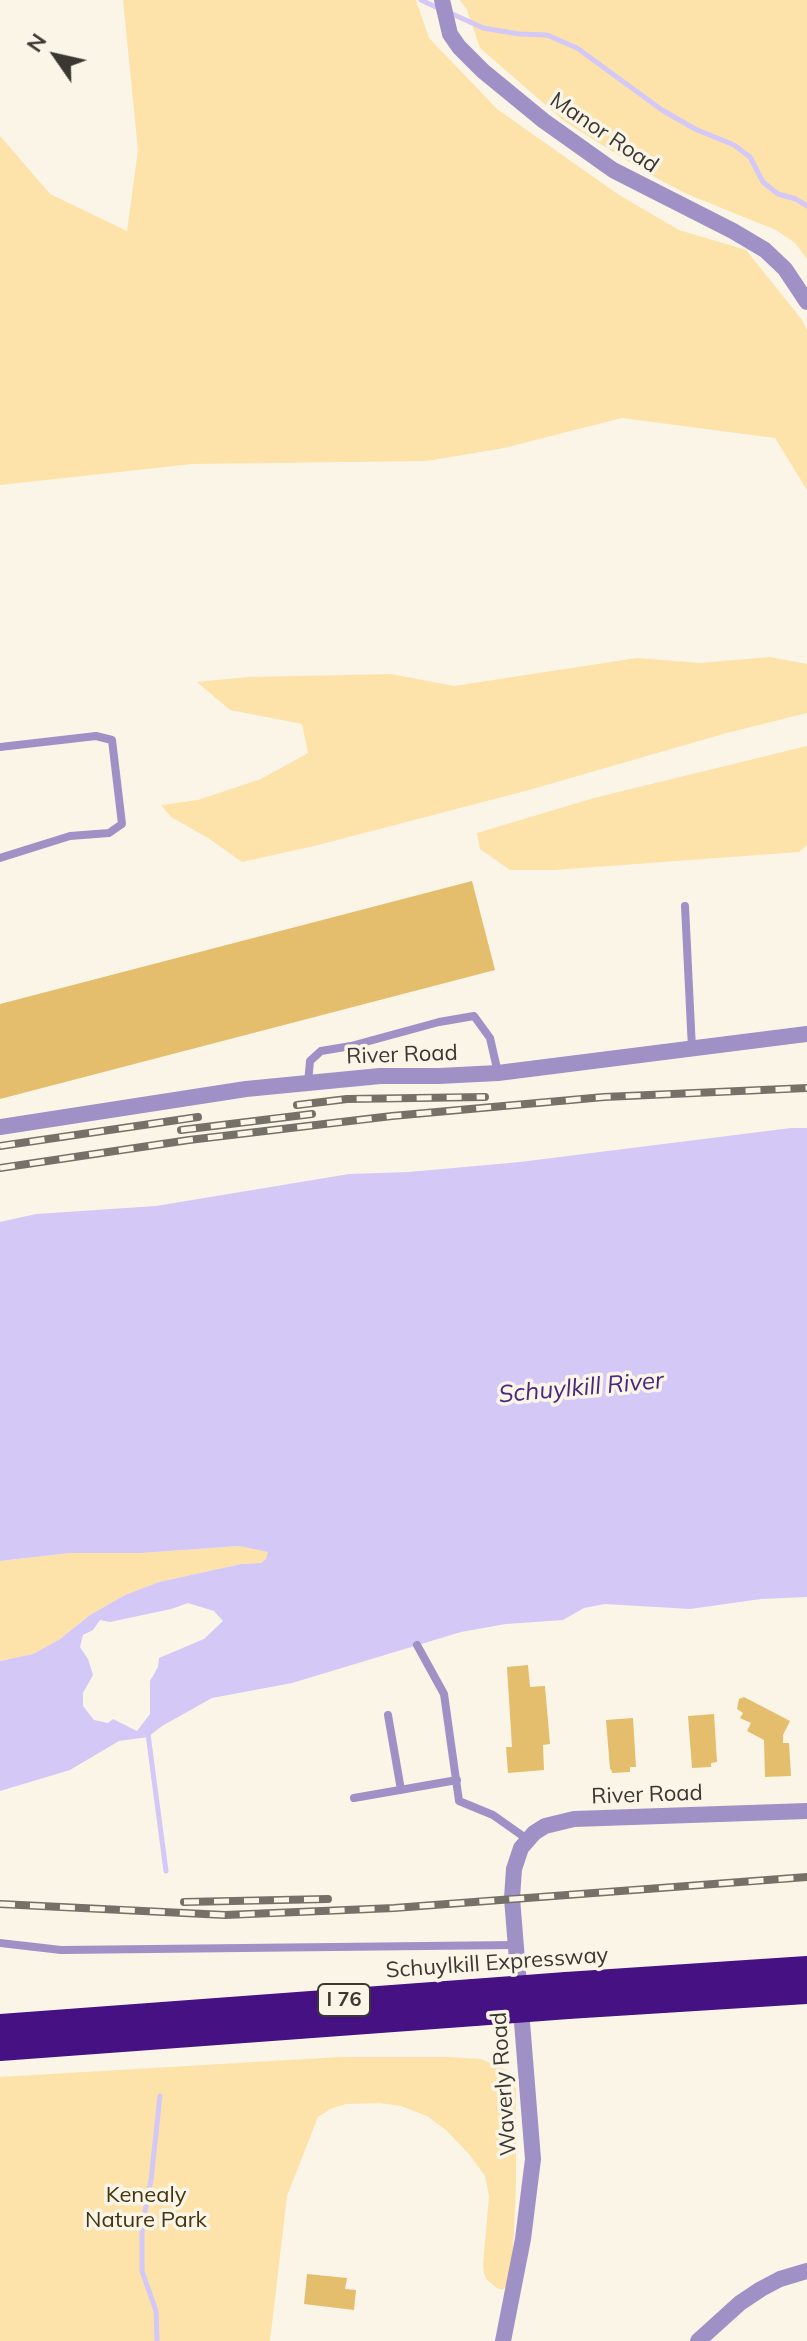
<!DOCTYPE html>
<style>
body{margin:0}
#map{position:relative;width:807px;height:2341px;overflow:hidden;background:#fbf5e7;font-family:Mulish,sans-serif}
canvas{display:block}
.north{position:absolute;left:16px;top:16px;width:80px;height:80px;-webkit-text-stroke:6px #fbf5e7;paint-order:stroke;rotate:304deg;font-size:22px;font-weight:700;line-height:32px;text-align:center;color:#3b3833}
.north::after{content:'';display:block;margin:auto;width:28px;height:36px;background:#3b3833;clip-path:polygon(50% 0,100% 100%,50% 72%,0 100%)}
</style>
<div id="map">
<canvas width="807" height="2341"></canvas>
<div class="north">N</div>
</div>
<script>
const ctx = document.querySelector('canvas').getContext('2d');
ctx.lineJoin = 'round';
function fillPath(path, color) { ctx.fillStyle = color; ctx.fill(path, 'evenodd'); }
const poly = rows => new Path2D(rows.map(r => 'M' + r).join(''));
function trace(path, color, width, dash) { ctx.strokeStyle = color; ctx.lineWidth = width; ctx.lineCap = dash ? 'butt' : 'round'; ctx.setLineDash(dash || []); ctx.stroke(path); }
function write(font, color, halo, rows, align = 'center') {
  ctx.font = font + ' Mulish,sans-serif'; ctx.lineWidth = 7; ctx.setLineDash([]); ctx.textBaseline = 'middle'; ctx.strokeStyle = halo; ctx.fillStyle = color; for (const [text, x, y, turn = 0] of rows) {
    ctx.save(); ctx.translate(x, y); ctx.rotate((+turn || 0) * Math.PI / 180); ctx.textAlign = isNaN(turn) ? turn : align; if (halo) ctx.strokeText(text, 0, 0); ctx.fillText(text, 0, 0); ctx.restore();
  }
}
fillPath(poly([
 [123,0,416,0,429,38,497,109,619,195,679,230,746,250,802,320,807,330,807,490,775,438,622,418,504,448,427,461,192,464,0,485,0,136,50,194,127,231,138,150],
 [460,0,807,0,807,259,795,243,776,230,687,194,645,172,564,121,480,48,467,10],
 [770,657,807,664,807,713,723,734,529,790,314,846,242,862,208,838,171,817,161,805,198,800,261,779,308,753,302,724,230,710,197,682,248,677,391,674,454,686,637,658,700,663],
 [807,746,807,845,799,852,554,870,510,870,480,849,477,833,594,798],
 [239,1546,269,1552,266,1559,261,1563,241,1564,159,1582,125,1595,90,1615,60,1639,33,1654,0,1661,0,1561,70,1553,141,1553],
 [340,2057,448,2057,481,2059,506,2070,516,2089,516,2186,512,2268,506,2287,502,2290,497,2288,487,2280,484,2274,483,2265,489,2196,485,2176,469,2154,446,2130,427,2116,401,2106,380,2103,346,2104,330,2109,318,2117,287,2196,270,2341,0,2341,0,2077]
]), '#fde2aa');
fillPath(poly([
 [791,1128,807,1128,807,1597,761,1599,690,1609,605,1604,584,1608,563,1620,506,1624,461,1632,292,1683,212,1698,162,1726,148,1737,119,1741,70,1770,0,1791,0,1661,33,1654,60,1639,90,1615,125,1595,159,1582,241,1564,261,1563,266,1559,268,1552,239,1546,141,1553,70,1553,0,1561,0,1222,36,1214,156,1206,349,1174,409,1172,520,1162],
 [188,1603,214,1611,223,1621,204,1639,159,1658,158,1667,150,1681,150,1714,137,1731,113,1719,108,1723,94,1720,83,1706,83,1693,93,1675,88,1659,80,1647,83,1635,93,1630,100,1620,110,1622,171,1609]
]), '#d4c8f7');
trace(poly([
 [421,0,438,8],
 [448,12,483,28,519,34,547,35,577,48,662,110,695,129,734,145,750,157,763,182,778,194,796,199,807,206],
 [148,1734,166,1871],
 [157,2341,156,2311,142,2271,142,2227,151,2180,160,2096]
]), '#d4c8f7', 5);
fillPath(poly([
 [472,881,495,970,0,1099,0,1004],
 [528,1665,530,1687,545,1686,550,1744,543,1745,544,1770,508,1773,506,1747,512,1747,507,1667],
 [744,1697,790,1721,783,1735,783,1743,789,1743,791,1776,765,1777,764,1740,747,1731,751,1723,740,1718,743,1713,737,1709,739,1699],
 [714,1714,717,1762,711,1763,711,1767,692,1768,688,1716],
 [633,1718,636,1767,630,1767,630,1772,612,1773,611,1769,610,1769,606,1720],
 [307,2274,347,2278,345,2289,356,2290,354,2310,304,2304]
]), '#e4be6d');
trace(poly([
 [0,747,96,736,112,740,122,824,109,833,70,836,0,858],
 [685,906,692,1049],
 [308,1083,310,1061,321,1051,351,1046,439,1022,474,1016,490,1038,498,1073],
 [417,1645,444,1694,459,1801,493,1815,527,1839],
 [388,1715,401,1790],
 [354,1798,457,1780],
 [0,1943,61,1950,515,1945]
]), '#9f91c5', 8);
trace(poly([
 [442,0,450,34,459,47,483,71,544,121,613,170,733,231,765,250,785,269,807,302],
 [0,1127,246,1089,380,1076,439,1076,498,1073,807,1034],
 [698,2341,740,2303,761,2289,780,2279,807,2271]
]), '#9f91c5', 16);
trace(poly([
 [503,2341,523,2239,533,2159,512,1898,514,1869,521,1848,534,1833,545,1826,574,1819,807,1811]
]), '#9f91c5', 16);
trace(poly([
 [566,1984,807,1968],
 [568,2007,807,1992],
 [0,2026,473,1991],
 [0,2049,475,2014]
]), '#451183', 24);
const rail = poly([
 [297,1105,347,1099,485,1097],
 [181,1130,312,1114],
 [0,1146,198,1117],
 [0,1168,189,1140,392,1116,604,1097,807,1088],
 [184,1902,328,1899],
 [0,1904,225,1915,394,1908,807,1877]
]);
trace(rail, '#757169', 8);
trace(rail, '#fbf5e7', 5, [15]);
trace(poly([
 [473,1991,566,1984],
 [475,2014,568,2007]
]), '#451183', 24);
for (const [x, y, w] of [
 [344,2000,52]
]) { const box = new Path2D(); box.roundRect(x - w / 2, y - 16, w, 32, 6); ctx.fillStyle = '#fbf5e7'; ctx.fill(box); trace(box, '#3b3833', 2); }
write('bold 20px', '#3b3833', null, [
 ["I 76",344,2000]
]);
write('22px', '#3b3833', '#fbf5e7', [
 ["Manor Road",604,133,34],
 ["River Road",402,1055,-2],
 ["River Road",647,1795,-2],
 ["Schuylkill Expressway",497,1963,-4],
 ["Waverly Road",504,2084,-94]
]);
write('22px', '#443410', '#fbf5e7', [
 ["Kenealy",146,2195],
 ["Nature Park",146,2220]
]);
write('italic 24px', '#49287f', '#fbf5e7', [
 ["Schuylkill River",581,1388,-5]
]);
</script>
